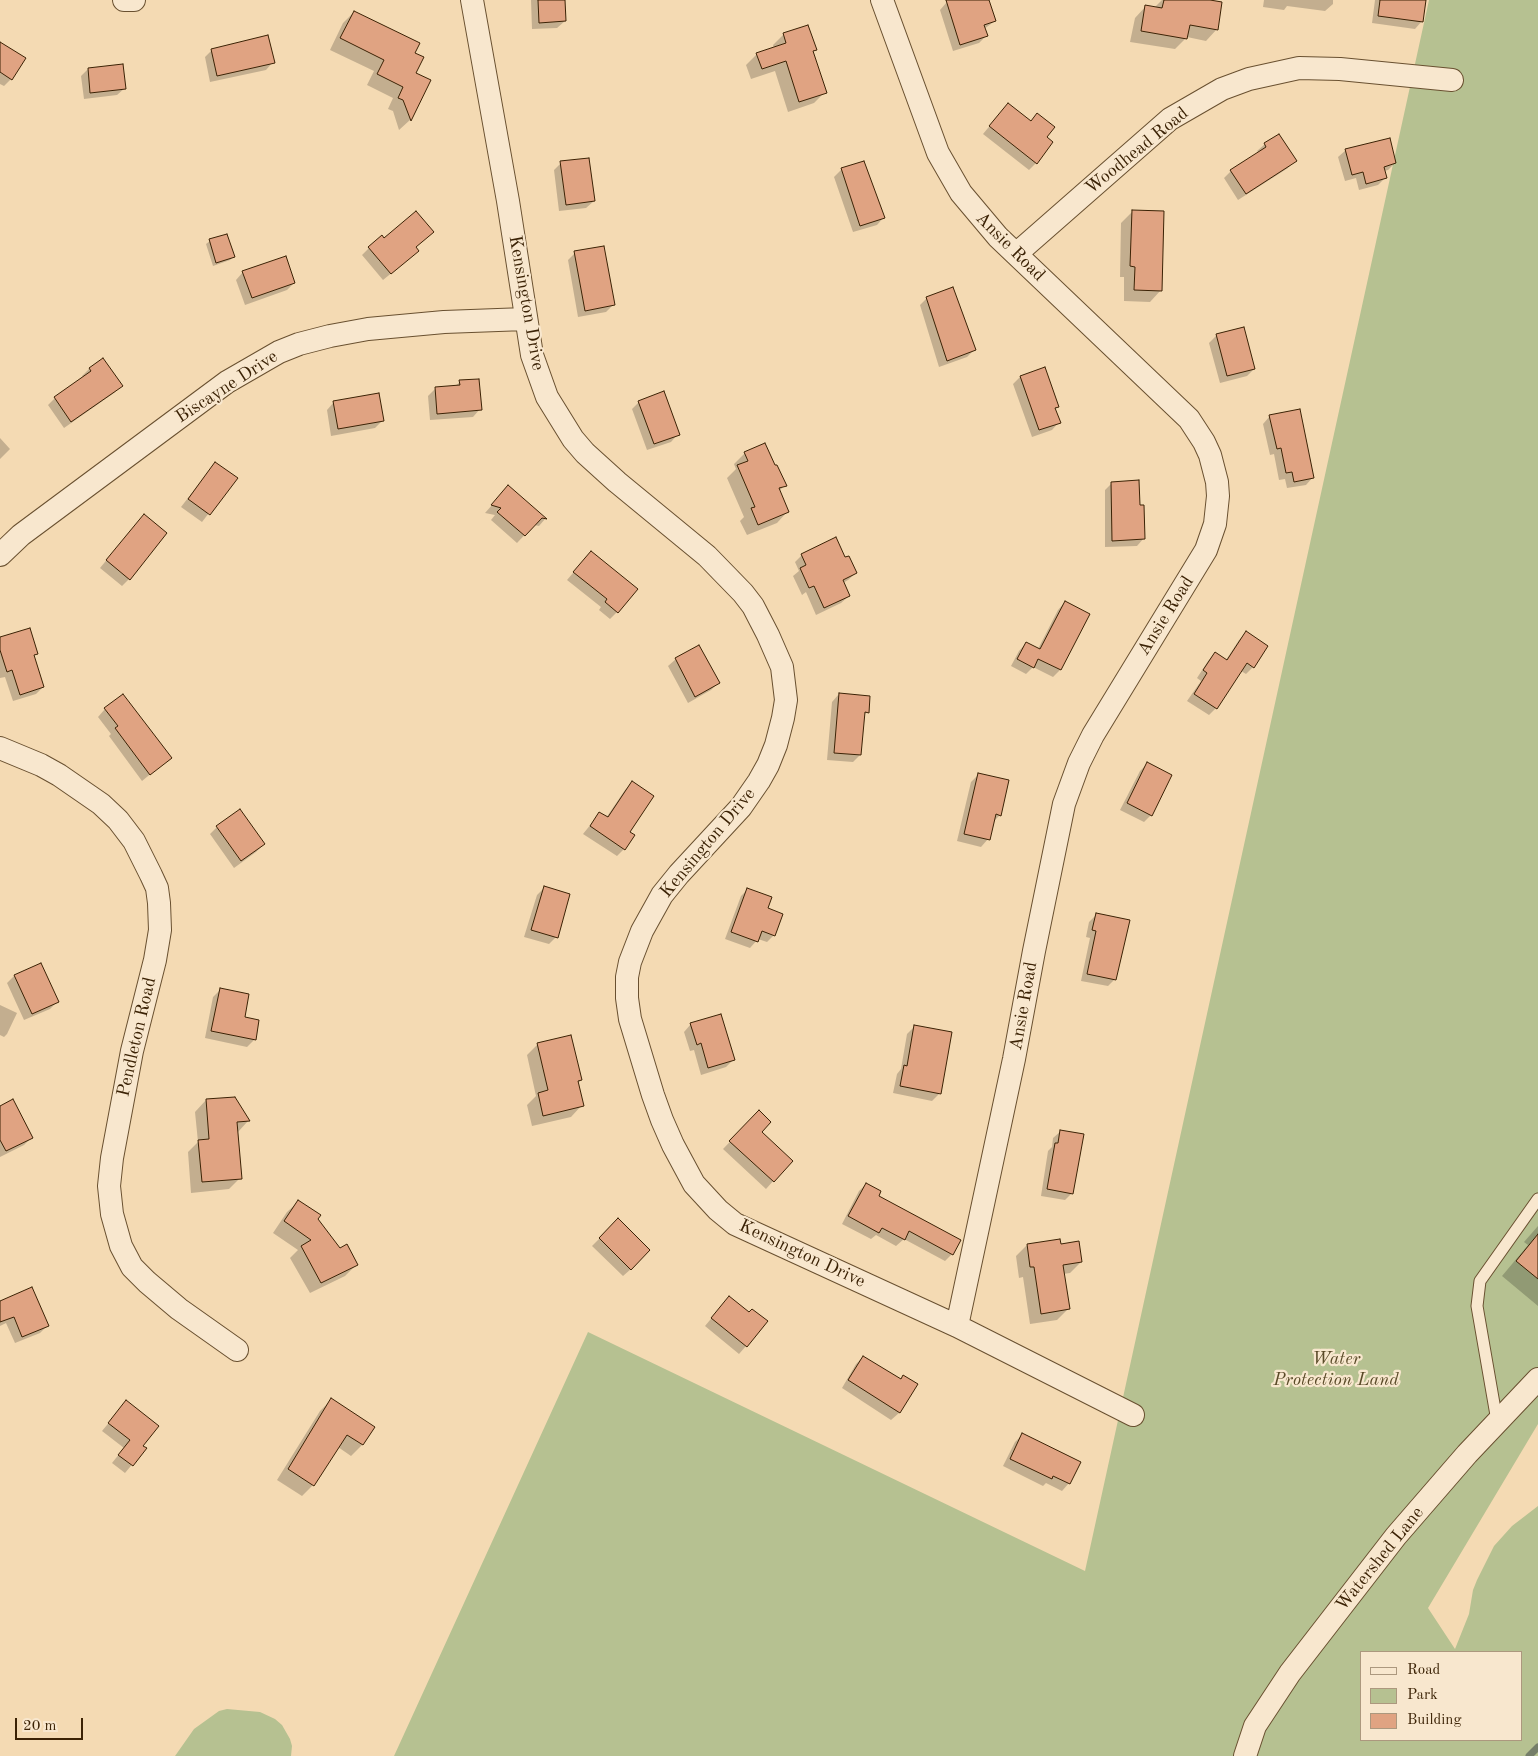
<!DOCTYPE html>
<style>
body{margin:0}
#map{position:relative;width:1538px;height:1756px;overflow:hidden;background:#f4dab3;font-family:"Old Standard TT",serif}
canvas{display:block}
.legend{position:absolute;left:1360px;top:1651px;width:162px;height:90px;box-sizing:border-box;background:#f8e7ce;border:1px solid #ac987e;margin:0;padding:6px 9px;list-style:none;font-size:15px;color:#3b2205}
.legend li{display:flex;align-items:center;gap:10px;height:25px}
.legend b{width:25px;border:1px solid #ac987e}
.scale{position:absolute;left:15px;top:1718px;width:68px;height:22px;box-sizing:border-box;border:2px solid #3b2205;border-top:0;padding-left:6px;font-size:15px;line-height:18px;white-space:nowrap;color:#3b2205;-webkit-text-stroke:4px #f8e7ce;paint-order:stroke}
</style>
<div id="map">
<canvas width="1538" height="1756"></canvas>
<ul class="legend">
<li><b style="height:6px;background:#f8e7ce"></b>Road</li>
<li><b style="height:14px;background:#b6c191"></b>Park</li>
<li><b style="height:14px;background:#e0a382"></b>Building</li>
</ul>
<div class="scale">20 m</div>
</div>
<script>
const ctx = document.querySelector('canvas').getContext('2d');
ctx.lineJoin = 'round';
function fillPath(path, color) { ctx.fillStyle = color; ctx.fill(path, 'evenodd'); }
const poly = rows => new Path2D(rows.map(r => 'M' + r).join(''));
function trace(path, color, width, dash) { ctx.strokeStyle = color; ctx.lineWidth = width; ctx.lineCap = dash ? 'butt' : 'round'; ctx.setLineDash(dash || []); ctx.stroke(path); }
function write(font, color, halo, rows, align = 'center') {
  ctx.font = font + ' "Old Standard TT",serif'; ctx.lineWidth = 4.5; ctx.setLineDash([]); ctx.textBaseline = 'middle'; ctx.strokeStyle = halo; ctx.fillStyle = color; for (const [text, x, y, turn = 0] of rows) {
    ctx.save(); ctx.translate(x, y); ctx.rotate((+turn || 0) * Math.PI / 180); ctx.textAlign = isNaN(turn) ? turn : align; if (halo) ctx.strokeText(text, 0, 0); ctx.fillText(text, 0, 0); ctx.restore();
  }
}
fillPath(poly([
 [1429,0,1538,0,1538,1424,1428,1608,1455,1649,1469,1614,1473,1590,1477,1580,1494,1546,1512,1526,1538,1506,1538,1756,394,1756,588,1332,1085,1571],
 [1362,1652,1522,1652,1522,1740,1362,1740],
 [227,1709,260,1712,275,1719,282,1725,290,1739,292,1746,291,1756,175,1756,194,1729,219,1711]
]), '#b6c191');
fillPath(poly([
 [531,0,564,0,565,21,557,28,532,29],
 [954,0,973,0,995,21,984,29,986,36,979,43,953,51,940,10,947,2],
 [1162,0,1203,0,1217,29,1206,41,1187,37,1175,49,1130,42,1135,18,1146,6,1154,8],
 [1264,0,1333,0,1333,4,1325,11,1287,6,1284,10,1263,7],
 [1375,0,1425,0,1422,21,1415,29,1372,23],
 [354,12,413,53,415,74,429,80,410,120,399,130,393,111,388,109,393,98,367,85,374,71,330,50,343,23],
 [784,34,815,49,812,52,825,92,814,103,788,112,775,71,751,79,746,65,757,54,774,48,773,45],
 [0,43,11,79,4,86,0,84],
 [212,50,273,62,266,70,210,82,205,57],
 [88,69,125,88,117,95,84,99,81,76],
 [1008,104,1030,122,1037,115,1045,138,1036,163,1029,170,983,134],
 [1265,144,1295,160,1288,168,1238,200,1224,178,1231,171,1259,153,1257,151],
 [1346,150,1395,163,1388,170,1384,171,1385,178,1378,185,1359,190,1356,178,1345,181,1338,157],
 [561,163,594,201,586,208,559,211,554,170],
 [842,169,884,217,877,225,853,232,834,177],
 [1132,212,1161,290,1150,302,1124,301,1124,277,1120,277,1121,223],
 [384,240,415,248,410,258,383,280,362,255,369,248],
 [210,241,233,257,230,260,213,266,206,244],
 [575,253,613,305,606,312,578,317,568,260],
 [243,272,294,283,287,290,245,305,236,280],
 [927,298,974,350,967,357,939,367,920,305],
 [1217,335,1254,369,1247,376,1220,383,1209,343],
 [103,359,121,386,114,393,64,428,48,405,55,398,84,378,82,376,89,369],
 [1020,377,1058,407,1054,410,1059,422,1052,430,1032,437,1013,384],
 [460,382,480,409,473,417,430,420,428,396,436,388,454,387],
 [334,402,382,421,375,428,331,436,327,410],
 [639,402,678,434,671,442,647,450,632,409],
 [1270,416,1313,477,1306,485,1287,488,1285,479,1279,480,1274,454,1270,455,1263,424],
 [0,438,10,449,0,459],
 [745,453,774,467,785,485,779,491,788,511,777,523,747,535,740,521,744,517,727,478,736,469,734,464],
 [215,463,236,478,202,522,181,507],
 [1112,483,1139,507,1144,538,1137,546,1105,547,1105,490],
 [508,487,545,519,539,526,534,525,517,543,491,520,495,515,485,513],
 [137,523,129,579,122,586,100,568],
 [802,555,845,559,856,573,848,580,843,583,849,596,841,603,816,615,806,592,802,595,793,576,799,571,795,562],
 [584,560,617,612,610,619,599,610,601,607,567,580],
 [1065,602,1060,670,1053,677,1033,667,1026,674,1011,666,1019,651,1026,643,1038,649,1058,610],
 [1246,633,1253,667,1246,674,1241,671,1216,708,1209,715,1187,701,1201,681,1197,678,1208,661,1215,653,1226,660,1239,640],
 [0,638,36,653,33,656,43,687,36,694,13,701,5,677,0,678],
 [676,659,718,683,711,690,688,703,668,666],
 [839,694,867,712,863,716,860,755,853,762,827,760,832,702],
 [105,709,170,758,142,781,109,736,111,734,98,717],
 [1148,763,1151,815,1144,822,1120,810,1140,771],
 [978,775,1000,815,992,823,988,839,981,847,957,841,971,782],
 [632,783,628,833,624,849,617,856,583,834,600,813,606,818,625,790],
 [217,827,264,844,256,852,234,868,210,834],
 [544,888,556,937,549,944,524,937,537,895],
 [748,889,766,909,774,935,767,942,758,939,750,948,725,939,741,896],
 [1096,915,1115,979,1108,986,1081,981,1090,938,1086,937,1089,922],
 [40,964,57,1002,50,1009,24,1020,7,983,14,976],
 [220,990,244,1018,258,1021,254,1040,247,1047,205,1038,213,997],
 [0,1005,17,1013,7,1034,4,1037,0,1035],
 [691,1024,733,1060,726,1067,701,1075,694,1050,690,1051,684,1032],
 [915,1026,940,1093,932,1101,893,1093,897,1074,901,1069,907,1034],
 [538,1044,581,1080,577,1084,582,1105,571,1117,532,1126,527,1105,536,1096,527,1055],
 [234,1098,248,1121,238,1132,240,1178,229,1189,191,1193,188,1152,198,1142,195,1112,206,1100],
 [0,1107,31,1138,24,1145,0,1157],
 [759,1112,760,1132,791,1161,766,1189,723,1149],
 [1061,1131,1072,1193,1065,1200,1041,1196,1048,1151,1052,1147,1053,1138],
 [866,1184,877,1196,952,1254,945,1261,904,1239,896,1246,876,1235,871,1239,842,1224,859,1191],
 [299,1201,316,1219,340,1250,356,1265,345,1276,310,1293,290,1258,298,1250,273,1233,287,1212],
 [618,1220,631,1269,623,1276,592,1246],
 [1538,1226,1538,1306,1502,1276,1528,1245,1524,1242],
 [1027,1245,1060,1245,1081,1262,1070,1273,1063,1274,1068,1309,1057,1320,1030,1324,1023,1277,1019,1278,1016,1256],
 [729,1297,746,1346,739,1354,705,1326],
 [0,1303,47,1326,40,1333,15,1343,6,1323,0,1326],
 [863,1357,900,1380,903,1376,916,1384,899,1413,891,1420,842,1388,856,1364],
 [331,1400,373,1427,362,1445,351,1456,338,1447,313,1485,302,1496,277,1480,320,1411],
 [126,1402,141,1446,145,1449,125,1473,112,1463,124,1448,102,1431],
 [1022,1435,1069,1483,1062,1491,1046,1483,1043,1486,1003,1466,1015,1442]
]), '#0003');
trace(poly([
 [1529,1756,1538,1747]
]), '#757e69', 7);
const building = poly([
 [538,0,565,0,566,21,539,23,538,0],
 [946,0,989,0,996,21,984,25,988,36,960,45,946,0],
 [1164,0,1210,0,1222,2,1218,30,1190,25,1187,39,1141,31,1145,5,1162,8,1164,0],
 [1380,0,1426,0,1423,22,1378,16,1380,0],
 [354,11,420,43,415,53,424,57,416,73,431,80,411,121,403,100,398,98,403,87,377,74,384,60,340,38,354,11],
 [808,25,817,50,813,51,827,93,799,102,786,61,762,69,756,53,786,43,783,33,808,25],
 [268,35,275,63,217,76,211,49,268,35],
 [0,42,26,58,12,80,0,72,0,42],
 [123,64,126,89,90,93,88,68,123,64],
 [1008,103,1031,121,1037,113,1055,127,1047,137,1053,142,1037,164,989,126,1008,103],
 [1279,134,1297,161,1246,194,1230,170,1266,147,1264,143,1279,134],
 [1390,138,1396,163,1384,167,1387,178,1366,184,1363,172,1352,175,1345,149,1390,138],
 [589,158,595,201,566,205,560,161,589,158],
 [864,161,885,218,860,226,841,168,864,161],
 [1132,210,1164,211,1162,291,1134,290,1135,267,1130,266,1132,210],
 [416,211,434,232,416,247,419,251,391,274,368,247,382,235,384,238,416,211],
 [227,234,235,257,216,263,209,239,227,234],
 [604,246,615,305,585,311,574,251,604,246],
 [286,256,295,283,252,298,242,271,286,256],
 [953,287,976,350,947,361,926,297,953,287],
 [1244,327,1255,369,1227,376,1216,334,1244,327],
 [103,358,123,386,71,422,54,397,91,371,89,368,103,358],
 [1045,367,1059,407,1055,408,1061,423,1039,430,1020,376,1045,367],
 [479,379,482,410,437,414,435,387,460,385,459,380,479,379],
 [664,391,680,435,654,444,638,401,664,391],
 [379,393,384,421,338,429,333,401,379,393],
 [1300,409,1314,478,1294,482,1292,472,1286,473,1281,448,1277,449,1269,415,1300,409],
 [765,443,775,465,777,465,787,486,779,488,789,512,758,525,751,508,755,507,737,465,748,461,744,452,765,443],
 [215,462,238,478,210,515,188,499,215,462],
 [1139,480,1140,505,1144,505,1145,539,1112,541,1111,482,1139,480],
 [508,485,547,519,542,518,525,536,497,512,501,508,491,505,508,485],
 [144,514,167,533,130,580,106,560,144,514],
 [836,537,845,557,849,556,857,573,843,580,850,596,824,608,814,586,809,588,800,568,806,565,801,554,836,537],
 [591,551,638,589,618,613,605,602,607,599,573,572,591,551],
 [1065,601,1090,614,1061,670,1038,659,1034,668,1017,659,1026,642,1040,649,1065,601],
 [30,628,38,654,34,655,44,687,20,695,12,670,7,672,0,650,0,637,30,628],
 [1246,631,1268,646,1254,668,1247,663,1217,709,1194,694,1207,673,1203,670,1215,652,1227,660,1246,631],
 [699,645,720,683,695,697,675,658,699,645],
 [839,693,870,696,869,713,865,712,861,755,834,753,839,693],
 [123,694,172,758,150,775,115,728,118,726,104,708,123,694],
 [1147,762,1172,775,1152,816,1127,803,1147,762],
 [978,773,1009,780,1001,816,996,814,990,840,964,834,978,773],
 [632,781,654,796,630,832,635,835,625,850,590,826,599,812,608,817,632,781],
 [240,809,265,844,241,861,216,826,240,809],
 [544,886,570,894,558,938,531,930,544,886],
 [747,888,772,897,768,908,783,914,775,936,762,931,758,942,731,932,747,888],
 [1096,913,1130,920,1116,980,1087,974,1096,931,1092,930,1096,913],
 [41,963,59,1002,32,1014,14,975,41,963],
 [220,988,249,994,245,1017,259,1020,256,1040,211,1031,220,988],
 [721,1014,735,1060,708,1068,701,1043,697,1045,690,1023,721,1014],
 [914,1025,952,1032,941,1094,900,1086,904,1065,907,1066,914,1025],
 [571,1035,582,1080,578,1081,584,1106,543,1116,538,1093,548,1090,537,1043,571,1035],
 [235,1097,250,1121,237,1122,242,1179,202,1182,198,1140,209,1139,206,1099,235,1097],
 [13,1099,33,1138,6,1151,0,1140,0,1106,13,1099],
 [759,1110,771,1122,762,1132,793,1161,774,1182,729,1141,759,1110],
 [1060,1130,1084,1134,1073,1194,1047,1189,1055,1143,1058,1143,1060,1130],
 [866,1183,881,1191,879,1196,961,1240,953,1255,909,1231,905,1240,882,1228,879,1233,848,1216,866,1183],
 [298,1200,321,1215,318,1219,340,1248,347,1244,358,1265,321,1283,301,1246,311,1240,284,1221,298,1200],
 [618,1218,650,1250,631,1270,599,1238,618,1218],
 [1538,1234,1538,1279,1516,1261,1538,1234],
 [1060,1239,1061,1244,1079,1241,1082,1262,1063,1265,1070,1309,1041,1314,1034,1267,1030,1267,1027,1244,1060,1239],
 [32,1287,49,1326,22,1337,14,1317,0,1322,0,1301,32,1287],
 [729,1296,749,1312,752,1309,768,1321,747,1347,711,1318,729,1296],
 [863,1356,901,1379,903,1375,918,1384,900,1413,848,1380,863,1356],
 [331,1398,375,1427,363,1445,347,1435,314,1486,288,1469,331,1398],
 [126,1400,159,1426,143,1446,147,1448,133,1466,118,1455,130,1440,108,1423,126,1400],
 [1022,1433,1081,1462,1070,1484,1053,1476,1052,1479,1010,1459,1022,1433]
]);
fillPath(building, '#e0a382');
trace(building, '#3b2205', 1);
const service = poly([
 [1497,1421,1477,1306,1480,1281,1538,1199]
]);
const minor = poly([
 [124,0,134,0],
 [472,0,508,201,532,355,547,397,573,439,585,453,617,482,707,556,743,593,753,606,768,635,782,667,786,700,783,718,776,745,768,765,759,781,741,807,679,874,662,895,642,931,630,962,627,977,627,998,630,1019,653,1095,662,1120,673,1145,694,1184,718,1210,735,1224,957,1326,1133,1415],
 [882,0,938,153,961,193,998,237,1189,419,1204,442,1210,455,1217,482,1218,496,1215,524,1206,550,1093,735,1079,763,1064,804,1034,951,1014,1059,957,1326],
 [1016,254,1170,119,1222,89,1249,79,1299,68,1340,69,1452,80],
 [0,555,21,535,227,382,279,352,299,344,330,336,368,329,444,322,525,319],
 [0,748,41,765,59,775,101,804,118,820,134,841,151,875,157,888,159,903,160,930,155,960,132,1051,112,1158,109,1186,112,1214,121,1246,132,1267,147,1282,179,1309,237,1350],
 [1245,1756,1255,1726,1290,1673,1396,1536,1467,1454,1538,1379]
]);
trace(service, '#695030', 13);
trace(minor, '#695030', 24);
trace(service, '#f8e7ce', 11);
trace(minor, '#f8e7ce', 22);
write('18px', '#3b2205', '#f8e7ce', [
 ["Woodhead Road",1137,151,-39],
 ["Ansie Road",1010,247,45],
 ["Kensington Drive",526,303,80],
 ["Biscayne Drive",227,387,-33],
 ["Ansie Road",1166,616,-58],
 ["Kensington Drive",708,843,-50],
 ["Ansie Road",1024,1006,-80],
 ["Pendleton Road",137,1037,-77],
 ["Kensington Drive",802,1254,25],
 ["Watershed Lane",1380,1559,-51]
]);
write('italic 18px', '#5a4a28', '#f8e7ce', [
 ["Water",1336,1359],
 ["Protection Land",1336,1380]
]);
</script>
